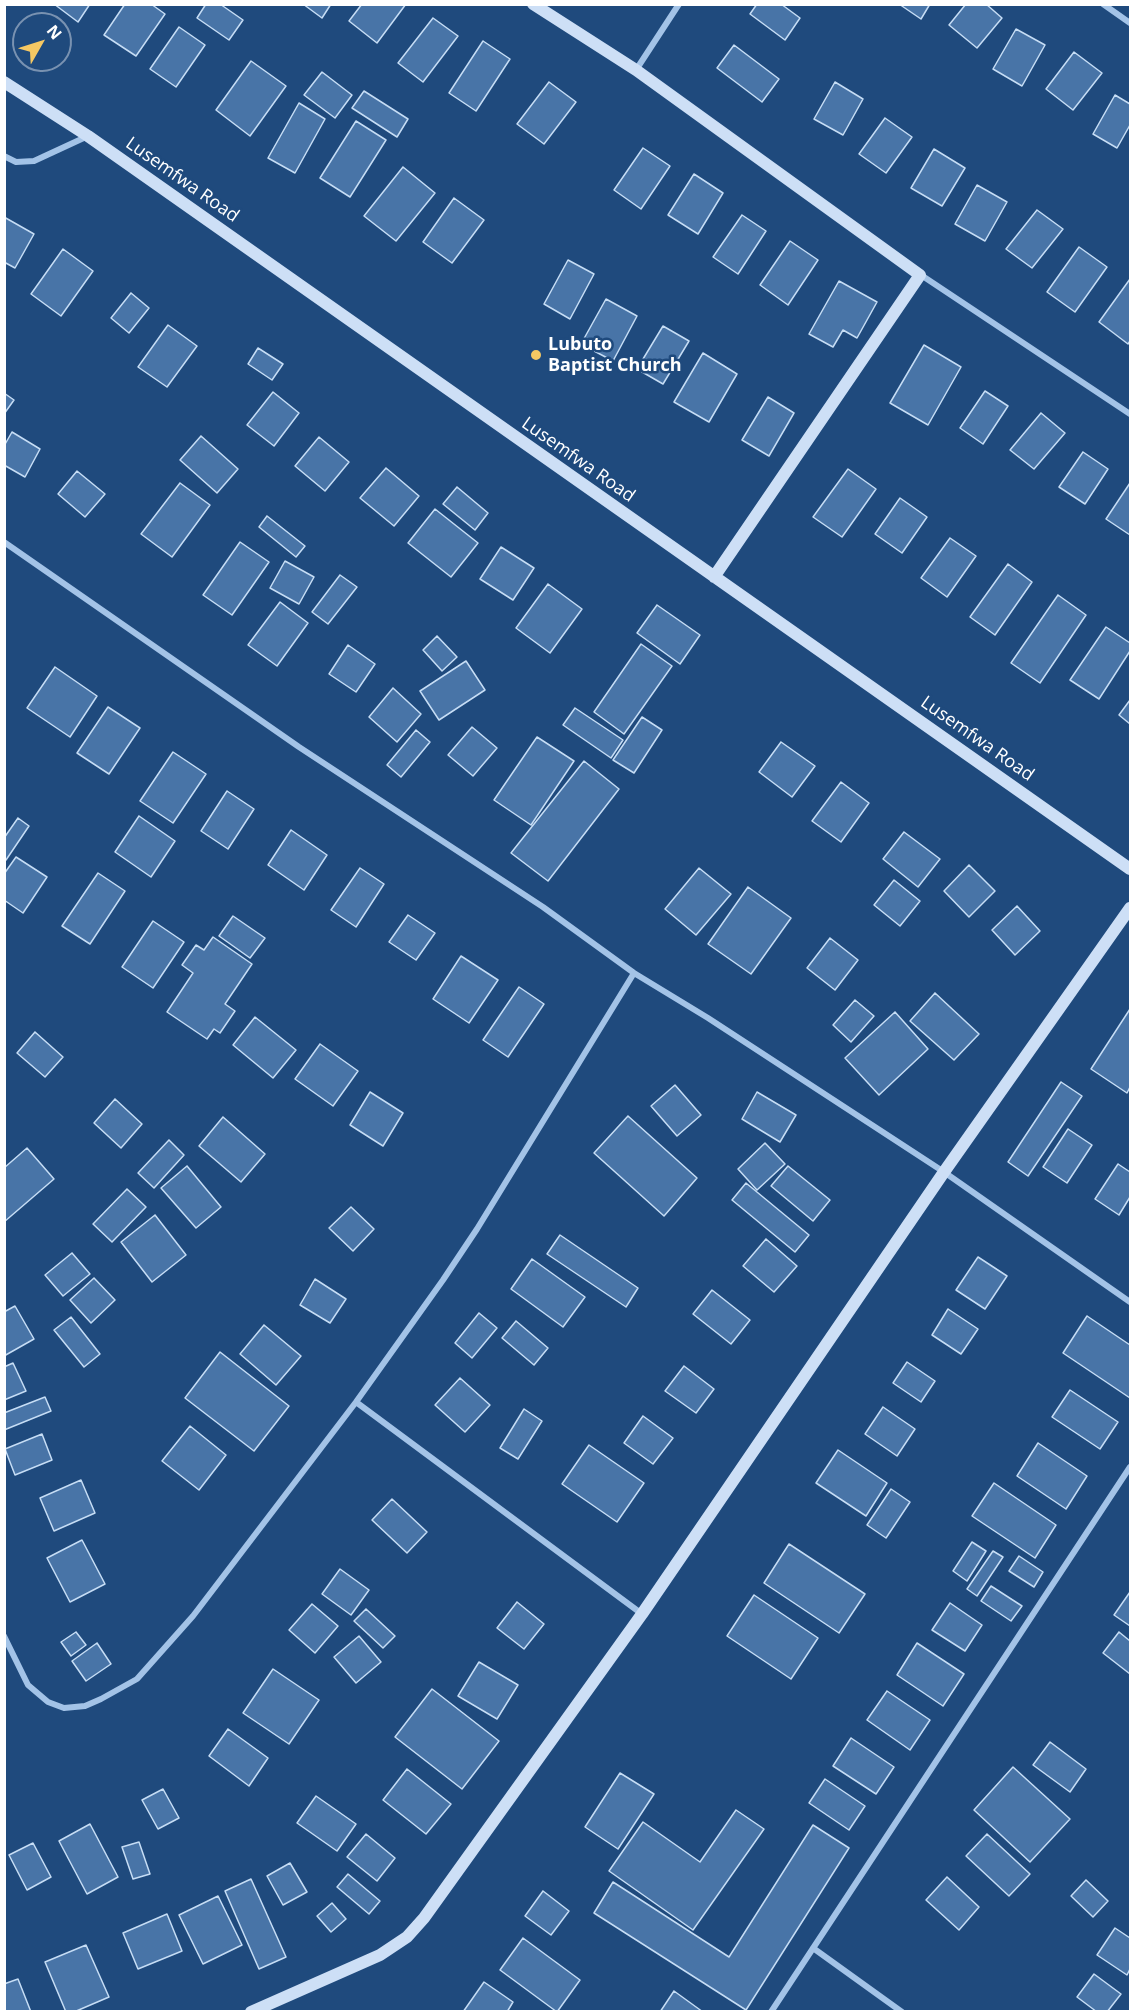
<!DOCTYPE html>
<style>
body{margin:0}
#map{position:relative;width:1135px;height:2016px;overflow:hidden;background:#1f4a7d;font-family:"Open Sans",sans-serif}
canvas{display:block}
.frame{position:absolute;inset:0;border:6px solid #fff;pointer-events:none}
.north{position:absolute;left:12px;top:12px;width:60px;height:60px;box-sizing:border-box;background:#1f4a7d;border:2px solid #7992b1;border-radius:50%;rotate:51deg;font-size:16px;font-weight:700;line-height:24px;text-align:center;color:#fff}
.north::after{content:'';display:block;margin:auto;width:21px;height:27px;background:#f5c863;clip-path:polygon(50% 0,100% 100%,50% 72%,0 100%)}
</style>
<div id="map">
<canvas width="1135" height="2016"></canvas>
<div class="frame"></div>
<div class="north">N</div>
</div>
<script>
const ctx = document.querySelector('canvas').getContext('2d');
ctx.lineJoin = 'round';
function fillPath(path, color) { ctx.fillStyle = color; ctx.fill(path, 'evenodd'); }
const poly = rows => new Path2D(rows.map(r => 'M' + r).join(''));
function trace(path, color, width, dash) { ctx.strokeStyle = color; ctx.lineWidth = width; ctx.lineCap = dash ? 'butt' : 'round'; ctx.setLineDash(dash || []); ctx.stroke(path); }
function write(font, color, halo, rows, align = 'center') {
  ctx.font = font + ' "Open Sans",sans-serif'; ctx.lineWidth = 5; ctx.setLineDash([]); ctx.textBaseline = 'middle'; ctx.strokeStyle = halo; ctx.fillStyle = color; for (const [text, x, y, turn = 0] of rows) {
    ctx.save(); ctx.translate(x, y); ctx.rotate((+turn || 0) * Math.PI / 180); ctx.textAlign = isNaN(turn) ? turn : align; if (halo) ctx.strokeText(text, 0, 0); ctx.fillText(text, 0, 0); ctx.restore();
  }
}
const building = poly([
 [54,4,90,4,78,22,54,4],
 [125,4,151,4,165,14,136,56,104,35,125,4],
 [206,4,220,4,243,20,229,40,197,18,206,4],
 [303,4,331,4,322,18,303,4],
 [362,4,406,4,377,43,349,21,362,4],
 [757,4,781,4,800,18,785,40,750,14,757,4],
 [899,4,930,4,921,19,899,4],
 [966,4,986,4,1002,18,977,48,949,25,966,4],
 [433,18,458,36,423,82,398,63,433,18],
 [179,27,205,45,176,87,150,69,179,27],
 [1016,29,1045,45,1022,86,993,69,1016,29],
 [483,41,510,59,476,111,449,93,483,41],
 [734,45,779,79,762,102,717,68,734,45],
 [1074,52,1102,73,1073,110,1046,89,1074,52],
 [251,61,286,86,250,136,216,110,251,61],
 [322,72,352,95,335,118,304,95,322,72],
 [549,82,576,102,544,144,517,124,549,82],
 [835,82,863,99,843,135,814,119,835,82],
 [364,91,408,119,397,137,352,108,364,91],
 [1115,95,1130,104,1130,125,1117,148,1093,134,1115,95],
 [299,103,325,119,295,173,268,158,299,103],
 [885,118,912,137,886,173,859,154,885,118],
 [356,121,386,140,350,197,320,178,356,121],
 [643,148,670,166,641,209,614,190,643,148],
 [934,149,965,168,942,206,911,188,934,149],
 [403,167,435,193,396,241,364,216,403,167],
 [694,174,723,193,698,234,668,215,694,174],
 [977,185,1007,202,985,241,955,224,977,185],
 [454,198,484,220,452,263,423,242,454,198],
 [1037,210,1063,229,1032,268,1006,249,1037,210],
 [742,215,766,231,738,274,713,257,742,215],
 [4,217,34,234,15,268,4,262,4,217],
 [790,241,818,260,788,305,760,285,790,241],
 [1079,247,1107,267,1075,312,1047,292,1079,247],
 [63,249,93,271,61,316,31,294,63,249],
 [568,260,594,274,570,319,544,304,568,260],
 [1130,279,1130,341,1128,344,1099,322,1130,279],
 [839,281,877,302,857,338,843,330,833,347,809,334,839,281],
 [131,293,149,308,129,333,111,318,131,293],
 [606,299,637,316,613,361,581,344,606,299],
 [168,325,197,346,167,387,138,367,168,325],
 [663,326,689,341,663,384,637,369,663,326],
 [924,345,961,367,928,425,890,403,924,345],
 [258,348,283,364,272,380,248,364,258,348],
 [703,353,737,374,709,422,674,402,703,353],
 [985,391,1008,406,983,444,960,428,985,391],
 [273,392,299,413,274,446,247,425,273,392],
 [4,393,14,400,4,414,4,393],
 [768,397,794,413,769,456,742,440,768,397],
 [1041,413,1065,433,1034,469,1010,450,1041,413],
 [12,432,40,449,25,477,4,465,4,446,12,432],
 [201,436,238,469,217,493,180,460,201,436],
 [319,437,349,462,325,491,295,466,319,437],
 [1083,452,1108,469,1085,504,1059,487,1083,452],
 [386,468,419,496,394,526,360,498,386,468],
 [848,469,876,489,842,537,813,517,848,469],
 [77,471,105,494,85,517,58,494,77,471],
 [180,483,210,505,172,557,141,534,180,483],
 [1130,483,1130,535,1106,519,1130,483],
 [457,487,488,513,475,530,443,504,457,487],
 [900,498,927,517,902,553,875,534,900,498],
 [435,509,478,543,451,577,408,543,435,509],
 [267,516,305,546,296,557,259,527,267,516],
 [950,538,976,556,947,597,921,578,950,538],
 [240,542,269,562,232,615,203,595,240,542],
 [501,547,534,568,513,600,480,579,501,547],
 [285,561,314,577,299,604,270,588,285,561],
 [1008,564,1032,582,995,635,970,617,1008,564],
 [340,575,357,587,328,624,312,612,340,575],
 [548,584,582,609,550,653,516,628,548,584],
 [1058,595,1086,615,1040,683,1011,663,1058,595],
 [280,602,308,623,277,666,248,645,280,602],
 [657,605,700,635,680,664,637,633,657,605],
 [1106,627,1130,643,1130,651,1099,699,1070,680,1106,627],
 [437,636,457,657,442,671,423,650,437,636],
 [641,644,672,666,624,734,594,712,641,644],
 [348,645,375,664,356,692,329,674,348,645],
 [466,661,485,690,439,720,420,691,466,661],
 [55,667,97,696,70,737,27,708,55,667],
 [393,688,421,714,397,742,369,717,393,688],
 [1130,700,1130,724,1119,715,1130,700],
 [108,707,140,728,109,774,77,753,108,707],
 [575,708,623,740,611,758,563,725,575,708],
 [642,717,662,730,634,773,613,760,642,717],
 [472,727,497,748,473,776,448,755,472,727],
 [416,730,430,742,401,777,387,765,416,730],
 [537,737,574,761,531,825,494,800,537,737],
 [781,742,815,766,792,797,759,772,781,742],
 [173,752,206,774,173,823,140,801,173,752],
 [584,761,619,789,548,881,511,853,584,761],
 [841,782,869,803,841,842,812,821,841,782],
 [227,791,254,809,228,849,201,831,227,791],
 [139,816,175,841,151,877,115,852,139,816],
 [18,818,29,826,6,860,4,858,4,838,18,818],
 [291,830,327,855,304,890,268,865,291,830],
 [904,832,940,859,918,887,883,859,904,832],
 [16,857,47,877,23,913,4,900,4,874,16,857],
 [969,865,995,891,969,917,944,891,969,865],
 [360,868,384,884,356,927,331,910,360,868],
 [699,868,731,894,696,935,665,909,699,868],
 [98,873,125,891,90,944,62,926,98,873],
 [894,880,920,901,900,926,874,905,894,880],
 [748,887,791,918,751,974,708,944,748,887],
 [1017,906,1040,931,1015,955,992,930,1017,906],
 [408,915,435,933,416,960,389,942,408,915],
 [233,916,265,938,250,958,219,936,233,916],
 [153,921,184,942,153,988,122,967,153,921],
 [213,937,252,964,225,1004,235,1011,220,1033,214,1029,207,1039,167,1012,193,973,182,965,196,945,204,950,213,937],
 [830,938,858,960,835,990,807,968,830,938],
 [461,956,498,980,469,1023,433,999,461,956],
 [519,987,544,1004,508,1057,483,1040,519,987],
 [935,993,979,1034,954,1060,910,1021,935,993],
 [855,1000,874,1016,851,1042,833,1025,855,1000],
 [1130,1009,1130,1087,1127,1093,1091,1069,1130,1009],
 [895,1012,928,1049,879,1095,845,1058,895,1012],
 [255,1017,296,1050,273,1078,233,1045,255,1017],
 [35,1032,63,1057,45,1077,17,1053,35,1032],
 [320,1044,358,1071,333,1106,295,1079,320,1044],
 [1061,1082,1082,1096,1028,1176,1008,1162,1061,1082],
 [675,1085,701,1115,677,1136,651,1106,675,1085],
 [370,1092,403,1113,383,1146,350,1125,370,1092],
 [757,1092,796,1115,780,1142,742,1119,757,1092],
 [115,1099,142,1124,121,1148,94,1123,115,1099],
 [628,1116,697,1178,664,1216,594,1153,628,1116],
 [223,1117,265,1154,241,1182,199,1146,223,1117],
 [1068,1129,1092,1145,1067,1183,1043,1167,1068,1129],
 [169,1140,184,1155,154,1188,138,1173,169,1140],
 [765,1143,785,1164,757,1190,738,1169,765,1143],
 [27,1148,54,1179,4,1222,4,1168,27,1148],
 [1118,1164,1130,1172,1130,1197,1119,1215,1095,1199,1118,1164],
 [187,1166,221,1207,196,1228,161,1188,187,1166],
 [788,1166,830,1200,813,1221,771,1186,788,1166],
 [746,1183,809,1235,795,1252,732,1200,746,1183],
 [127,1189,146,1207,112,1242,93,1224,127,1189],
 [351,1207,374,1229,353,1251,329,1228,351,1207],
 [155,1215,186,1255,152,1282,121,1242,155,1215],
 [560,1235,638,1288,626,1307,547,1254,560,1235],
 [766,1239,797,1266,774,1292,743,1266,766,1239],
 [72,1253,90,1274,63,1296,45,1275,72,1253],
 [978,1257,1007,1276,985,1309,956,1290,978,1257],
 [532,1259,585,1297,563,1327,511,1289,532,1259],
 [94,1278,115,1300,91,1323,70,1300,94,1278],
 [315,1279,346,1299,330,1323,300,1305,315,1279],
 [712,1290,750,1320,731,1344,693,1314,712,1290],
 [15,1306,34,1339,4,1356,4,1312,15,1306],
 [948,1309,978,1329,961,1354,932,1335,948,1309],
 [479,1313,497,1328,472,1358,455,1343,479,1313],
 [1087,1316,1130,1345,1130,1398,1063,1353,1087,1316],
 [71,1317,100,1354,84,1367,54,1330,71,1317],
 [516,1321,548,1348,534,1365,502,1338,516,1321],
 [264,1325,301,1356,276,1385,240,1354,264,1325],
 [220,1352,289,1406,254,1451,185,1398,220,1352],
 [907,1362,935,1381,921,1402,893,1383,907,1362],
 [13,1363,26,1391,4,1400,4,1367,13,1363],
 [684,1366,714,1389,696,1413,665,1391,684,1366],
 [460,1378,490,1405,465,1432,435,1405,460,1378],
 [1070,1390,1118,1422,1100,1449,1052,1417,1070,1390],
 [45,1397,51,1411,4,1430,4,1413,45,1397],
 [883,1407,915,1429,897,1456,865,1434,883,1407],
 [524,1409,542,1421,518,1459,500,1448,524,1409],
 [643,1416,673,1438,653,1464,624,1443,643,1416],
 [190,1426,226,1455,199,1490,162,1461,190,1426],
 [42,1434,52,1460,15,1475,5,1449,42,1434],
 [1038,1443,1087,1476,1066,1509,1017,1476,1038,1443],
 [589,1445,644,1483,617,1522,562,1484,589,1445],
 [838,1450,887,1483,866,1516,816,1483,838,1450],
 [81,1480,95,1513,54,1531,40,1498,81,1480],
 [994,1483,1056,1525,1035,1558,972,1516,994,1483],
 [891,1489,910,1502,886,1538,867,1525,891,1489],
 [392,1499,427,1532,407,1553,372,1520,392,1499],
 [82,1540,105,1584,70,1602,47,1558,82,1540],
 [972,1542,986,1551,967,1581,953,1571,972,1542],
 [789,1544,865,1594,839,1633,764,1583,789,1544],
 [993,1551,1003,1557,977,1596,967,1589,993,1551],
 [1019,1556,1043,1572,1034,1587,1009,1571,1019,1556],
 [340,1569,369,1590,351,1615,322,1594,340,1569],
 [991,1586,1022,1606,1011,1621,981,1601,991,1586],
 [1130,1592,1130,1626,1114,1615,1130,1592],
 [754,1595,818,1638,791,1679,727,1636,754,1595],
 [517,1602,544,1624,524,1649,497,1628,517,1602],
 [950,1603,982,1625,965,1651,932,1630,950,1603],
 [312,1604,338,1626,315,1653,289,1630,312,1604],
 [366,1609,395,1636,383,1648,354,1621,366,1609],
 [76,1632,86,1645,71,1656,61,1642,76,1632],
 [1119,1632,1130,1641,1130,1674,1103,1653,1119,1632],
 [359,1636,381,1662,356,1683,334,1657,359,1636],
 [97,1643,111,1664,86,1681,72,1661,97,1643],
 [917,1643,964,1674,943,1706,897,1675,917,1643],
 [479,1662,518,1685,497,1719,458,1696,479,1662],
 [273,1669,319,1700,289,1744,243,1713,273,1669],
 [432,1689,499,1741,462,1789,395,1737,432,1689],
 [887,1691,930,1720,910,1750,867,1720,887,1691],
 [228,1729,268,1758,249,1786,209,1756,228,1729],
 [851,1738,894,1767,876,1794,833,1766,851,1738],
 [1050,1742,1086,1769,1070,1792,1033,1765,1050,1742],
 [1013,1767,1070,1819,1030,1862,974,1810,1013,1767],
 [407,1769,451,1804,426,1834,383,1800,407,1769],
 [620,1773,654,1794,618,1849,585,1827,620,1773],
 [825,1779,865,1806,849,1830,809,1803,825,1779],
 [163,1789,179,1818,158,1829,142,1800,163,1789],
 [316,1796,356,1824,337,1851,297,1823,316,1796],
 [736,1810,764,1829,693,1930,609,1871,643,1822,700,1862,736,1810],
 [90,1824,118,1877,87,1894,59,1841,90,1824],
 [813,1825,849,1848,746,2010,594,1913,613,1882,729,1957,813,1825],
 [366,1834,395,1858,377,1881,347,1857,366,1834],
 [987,1834,1030,1874,1009,1896,966,1856,987,1834],
 [139,1842,150,1874,133,1879,122,1847,139,1842],
 [33,1843,51,1877,27,1890,9,1855,33,1843],
 [290,1863,307,1892,283,1905,267,1876,290,1863],
 [348,1874,380,1901,369,1914,337,1887,348,1874],
 [947,1877,979,1907,959,1930,926,1900,947,1877],
 [251,1879,286,1957,259,1969,225,1891,251,1879],
 [1086,1880,1108,1901,1093,1917,1071,1896,1086,1880],
 [543,1891,569,1911,551,1935,525,1916,543,1891],
 [218,1896,242,1945,203,1964,179,1915,218,1896],
 [332,1903,346,1919,331,1932,317,1916,332,1903],
 [167,1914,182,1951,138,1969,123,1933,167,1914],
 [1115,1928,1130,1938,1130,1969,1127,1975,1097,1955,1115,1928],
 [523,1938,580,1980,557,2012,500,1970,523,1938],
 [86,1945,109,1997,74,2012,66,2012,45,1962,86,1945],
 [1094,1974,1121,1994,1107,2012,1097,2012,1077,1997,1094,1974],
 [18,1979,31,2012,4,2012,4,1984,18,1979],
 [484,1982,513,2002,507,2012,463,2012,484,1982],
 [674,1991,703,2012,660,2012,674,1991]
]);
fillPath(building, '#4874a7');
trace(building, '#c6ddf5', 1.5);
trace(poly([
 [1103,4,1130,23],
 [636,70,679,4],
 [4,156,16,162,34,161,88,136],
 [921,275,1130,414],
 [4,542,299,747,543,907,634,973,708,1018,944,1172,1130,1302],
 [356,1402,642,1614],
 [4,1636,28,1685,48,1702,64,1708,85,1706,101,1699,137,1679,193,1616,356,1402,443,1280,477,1229,634,973],
 [813,1948,902,2012],
 [771,2012,1130,1467]
]), '#a3c3e7', 6);
trace(poly([
 [533,4,636,70,920,275,714,577],
 [4,82,88,136,1130,869],
 [251,2012,380,1955,407,1937,424,1918,642,1614,944,1172,1130,908]
]), '#cddff6', 12);
for (const [x, y, r, color] of [
 [536,355,6,"#f5c863"]
]) { const dot = new Path2D(); dot.arc(x, y, r, 0, 2 * Math.PI); ctx.fillStyle = color; ctx.fill(dot); trace(dot, '#1f4a7d', 2); }
write('18px', '#fff', '#1f4a7d', [
 ["Lusemfwa Road",182,180,35],
 ["Lusemfwa Road",578,460,35],
 ["Lusemfwa Road",977,739,35]
]);
write('bold 18px', '#fff', '#1f4a7d', [
 ["Lubuto",548,345],
 ["Baptist Church",548,366]
], 'left');
</script>
